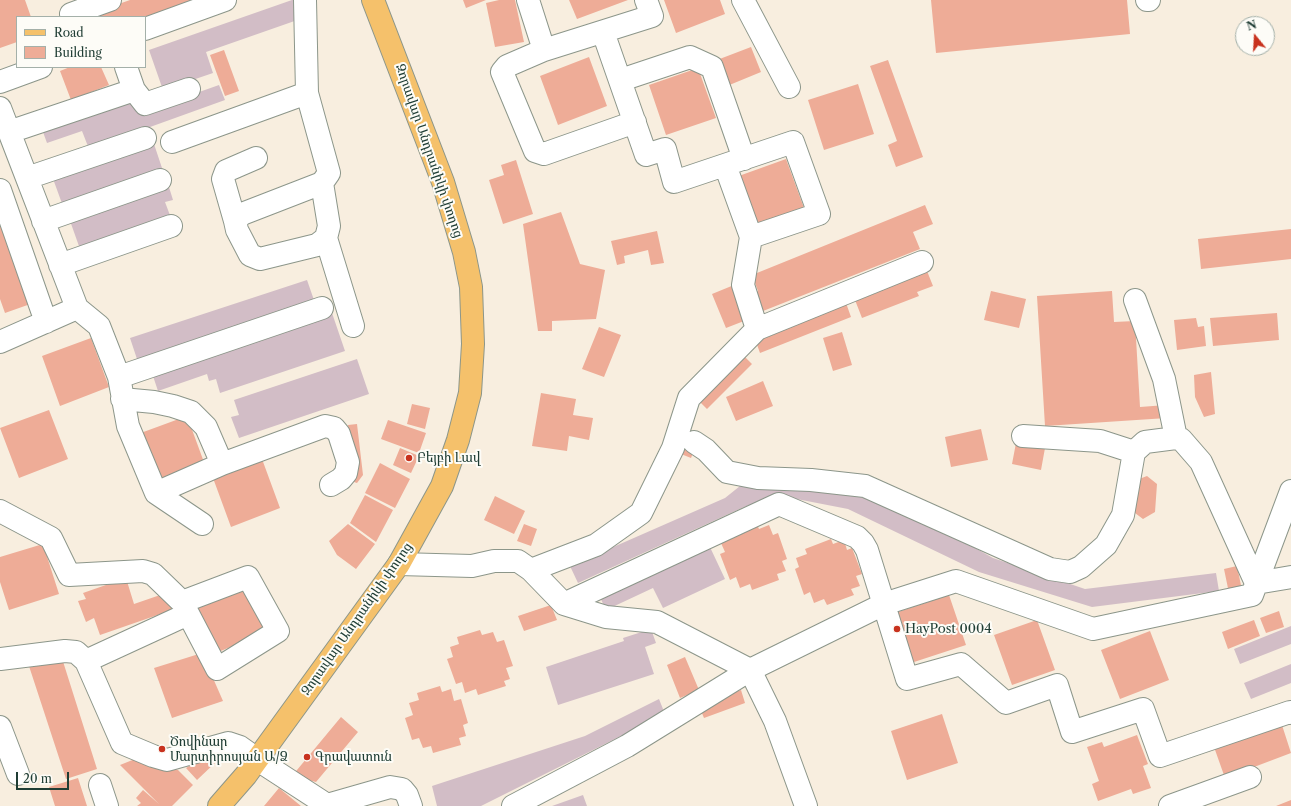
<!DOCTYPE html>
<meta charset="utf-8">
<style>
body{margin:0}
#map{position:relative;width:1291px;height:806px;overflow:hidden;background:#f8eedf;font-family:"Libre Caslon Text",serif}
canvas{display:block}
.legend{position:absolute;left:16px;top:16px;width:130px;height:52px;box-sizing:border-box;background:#fdfcf7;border:1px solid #a4b0a9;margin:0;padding:5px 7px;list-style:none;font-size:12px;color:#1f3d34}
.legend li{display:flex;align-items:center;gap:8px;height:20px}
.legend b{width:20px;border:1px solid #a4b0a9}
.north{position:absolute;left:1235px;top:16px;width:40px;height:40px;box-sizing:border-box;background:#fdfcf7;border:1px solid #a4b0a9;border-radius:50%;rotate:342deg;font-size:11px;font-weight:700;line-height:16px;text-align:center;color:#1f3d34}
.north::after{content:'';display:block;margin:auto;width:14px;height:18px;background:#c8321e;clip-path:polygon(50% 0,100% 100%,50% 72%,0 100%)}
.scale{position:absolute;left:16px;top:772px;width:53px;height:18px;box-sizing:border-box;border:2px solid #1f3d34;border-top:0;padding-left:5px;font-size:12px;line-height:14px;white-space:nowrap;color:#1f3d34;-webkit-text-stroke:3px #fdfcf7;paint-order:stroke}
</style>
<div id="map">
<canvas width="1291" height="806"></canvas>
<ul class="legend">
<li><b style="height:5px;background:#f5c16b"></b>Road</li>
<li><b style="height:11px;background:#eeac97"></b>Building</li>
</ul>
<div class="north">N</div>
<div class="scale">20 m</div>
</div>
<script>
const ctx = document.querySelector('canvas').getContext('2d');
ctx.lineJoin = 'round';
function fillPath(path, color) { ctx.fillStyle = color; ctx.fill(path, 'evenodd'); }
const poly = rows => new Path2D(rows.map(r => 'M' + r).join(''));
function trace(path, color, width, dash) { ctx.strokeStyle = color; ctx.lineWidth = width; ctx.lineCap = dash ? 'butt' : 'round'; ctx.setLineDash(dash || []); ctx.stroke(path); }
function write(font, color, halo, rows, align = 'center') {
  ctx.font = font + ' "Libre Caslon Text","Noto Serif Armenian",serif'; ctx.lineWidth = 4; ctx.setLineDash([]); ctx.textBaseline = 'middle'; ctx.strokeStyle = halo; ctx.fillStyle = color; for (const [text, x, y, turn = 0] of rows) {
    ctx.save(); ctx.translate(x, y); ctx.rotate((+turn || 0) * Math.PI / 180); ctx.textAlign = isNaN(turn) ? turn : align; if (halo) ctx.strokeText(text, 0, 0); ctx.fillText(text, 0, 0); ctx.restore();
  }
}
fillPath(poly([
 [292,0,300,0,306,17,206,52,213,73,163,90,149,50],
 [219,85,225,100,89,149,82,131,47,143,43,132,149,94,154,108],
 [153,141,164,174,64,209,52,176],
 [168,184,173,200,165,202,171,218,80,249,69,218],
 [307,280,315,303,138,362,130,338],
 [332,313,345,351,220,393,216,379,209,381,207,374,158,391,152,373],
 [357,359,369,394,239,438,231,417,239,415,234,400],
 [774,480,848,491,968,544,993,558,1085,589,1216,573,1219,591,1092,607,979,572,848,509,776,495,744,507,578,583,570,566,725,498,740,486],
 [709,545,725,579,663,608,653,588,606,610,599,595],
 [1291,626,1291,644,1240,664,1234,649],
 [651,629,656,643,645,647,654,674,558,705,546,667,624,641,623,638],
 [1291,664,1291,683,1251,699,1244,683],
 [659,699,665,714,481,806,437,806,432,786,585,736],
 [583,795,587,806,552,806]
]), '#d2bdc6');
fillPath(poly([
 [0,0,25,0,31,17,17,17,17,42,0,48],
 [130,0,192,0,145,17,101,17,99,11],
 [463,0,486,0,466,8],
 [499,0,515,0,524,42,495,47,486,3],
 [569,0,628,0,577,19],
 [664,0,720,0,725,14,676,33],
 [931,0,1127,0,1130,34,936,53],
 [751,47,761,72,727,86,717,60],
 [224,50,239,91,225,96,210,55],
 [589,57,607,106,558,125,540,76],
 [888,60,923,157,896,167,888,145,897,141,870,66],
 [70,67,101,67,109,85,71,100,60,71],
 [698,68,716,118,666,135,649,85],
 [858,84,874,134,824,150,808,100],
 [786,159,804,208,755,226,736,177],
 [516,160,533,214,503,224,489,180,504,175,501,165],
 [0,205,36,302,5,313,0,299],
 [925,205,933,224,913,232,920,249,758,313,750,295,758,291,752,275],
 [561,212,580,264,605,270,596,319,552,321,552,331,538,331,523,224],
 [1291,229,1291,259,1201,269,1198,239],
 [657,231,664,263,651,265,648,250,624,256,625,263,617,265,611,241],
 [927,271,933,286,917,292,919,296,862,318,855,300],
 [734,285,744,321,726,328,712,294],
 [991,291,1026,299,1019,328,984,320],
 [1112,291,1114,322,1135,321,1140,407,1166,405,1167,418,1045,426,1037,296],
 [846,303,851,317,760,353,755,339],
 [1277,313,1279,340,1213,346,1210,318],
 [1196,318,1198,327,1204,326,1206,346,1177,350,1174,320],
 [599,327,621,335,604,377,582,369],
 [842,332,852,365,833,371,823,338],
 [91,338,109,387,60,406,42,356],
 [742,354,752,364,707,409,697,399],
 [1211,372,1215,414,1204,417,1195,397,1194,375],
 [763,381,773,406,736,421,726,397],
 [541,393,576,399,573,415,593,418,589,440,569,436,567,451,532,446],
 [412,404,430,408,425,429,407,424],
 [49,410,68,459,19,478,0,428],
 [187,416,205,465,156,484,138,434],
 [388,420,426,433,419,453,381,439],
 [357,424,363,475,357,483,351,481,354,473,348,425],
 [981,429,988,460,951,467,945,437],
 [680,442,695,448,691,458,676,452],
 [1016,443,1045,448,1041,470,1012,464],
 [400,448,419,456,411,473,393,465],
 [262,459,280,508,231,527,213,478],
 [380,463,410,479,395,508,365,493],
 [1147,476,1157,484,1155,512,1143,519,1131,510,1134,481],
 [365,495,393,510,376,542,350,523],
 [495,496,525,511,514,534,484,520],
 [348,524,375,544,356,569,337,555,329,541],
 [524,524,537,529,531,546,517,541],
 [757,524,759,529,769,525,773,535,778,533,787,559,782,561,786,571,777,574,779,580,752,590,750,584,740,588,736,577,730,580,720,554,725,552,721,543,732,538,730,534],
 [831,539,833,544,844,540,847,550,852,548,862,574,856,576,860,586,851,589,854,595,827,605,824,599,814,603,810,592,804,595,795,569,799,567,796,558,807,554,805,549],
 [43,544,59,594,9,610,0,582,0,557],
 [1237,566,1243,595,1230,598,1224,569],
 [126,578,134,604,166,593,172,610,100,635,94,618,86,622,78,601,86,599,83,593],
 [245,585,268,631,216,653,195,602],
 [949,595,966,645,911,663,895,613],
 [551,605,557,620,524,631,518,616],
 [1279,611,1284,627,1266,633,1260,618],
 [1037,620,1055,670,1012,685,994,635],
 [1254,620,1260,636,1228,649,1222,632],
 [480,630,482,635,493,632,497,642,504,640,513,666,506,668,510,679,504,681,506,686,478,695,476,689,465,693,462,682,456,684,447,659,453,657,450,647,459,644,457,637],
 [1150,631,1169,680,1120,699,1101,650],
 [60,652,97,769,66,779,28,663],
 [202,653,223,701,172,718,154,668],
 [685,657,699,690,680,698,667,665],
 [440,686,442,692,451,689,454,701,461,699,468,723,463,725,466,736,459,738,461,745,433,753,431,746,423,748,419,738,412,740,405,718,413,715,409,703,419,700,417,693],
 [741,690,745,703,704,718,699,706],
 [942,714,958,763,907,780,891,731],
 [341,717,358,732,316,782,292,776],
 [1281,722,1291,753,1225,778,1214,747],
 [1137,735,1148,764,1143,766,1151,788,1133,794,1131,789,1098,801,1092,784,1099,781,1087,747,1102,742,1104,747],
 [209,753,216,762,197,780,186,768],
 [140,757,178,770,193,785,172,806,137,806,141,803,136,798,143,790,159,804,120,765],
 [78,778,87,806,55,806,49,787],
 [279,788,301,806,264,806],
 [1291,800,1291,806,1276,806]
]), '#eeac97');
const minor = poly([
 [528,0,544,50],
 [743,0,789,87],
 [1147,0,1149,0],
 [71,14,110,0],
 [145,29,225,0],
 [603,32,646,155,665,149,674,182,793,142,819,214,751,237,743,285,757,329],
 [126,67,134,90,145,104,189,89],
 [621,80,690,57,712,67,744,159],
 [0,82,41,67],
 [307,93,329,173,322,183,242,214,235,221,237,230,250,255,260,259,317,245,326,238,329,226,322,183],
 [0,108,77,308,99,326,119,377,128,426,156,493,202,524],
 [635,122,544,154,535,151,502,72,507,66,544,50,652,16,646,0],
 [9,132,134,90],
 [172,142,307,93,305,0],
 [725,165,751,237],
 [27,178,145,138],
 [0,190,46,322],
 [43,221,160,180],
 [235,221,223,179,226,171,256,158],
 [326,238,353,326],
 [60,265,171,226],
 [1135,300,1164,379,1176,438],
 [0,342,77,308],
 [119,377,322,308],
 [122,399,154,402,173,406,191,412,206,427,222,464],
 [1023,436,1100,441,1134,452],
 [694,442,706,450,727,472,758,478,811,480,865,486,1050,569,1070,572,1081,567,1106,545,1123,515,1134,452,1145,442,1176,438,1181,439,1201,462,1256,583],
 [156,493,222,464,325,426,334,428,339,434,348,462,346,473,341,479,331,485],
 [0,511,51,538,69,575,143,571,153,574,182,602,217,669,278,631,248,577,182,602],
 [399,564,472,566,494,561,518,561,531,570,564,604,606,617,657,622,750,670,775,721,806,806],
 [531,570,596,545,641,513,673,448,689,398,757,329,922,262],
 [1256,583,1291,577],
 [564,604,779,504,857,537,863,543,867,550,907,679,961,664,1006,703,1057,685,1072,732,1143,709,1160,756,1290,712,1291,713],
 [0,659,65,651,76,652,86,661,122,743,153,756,167,760,228,743,240,747,257,759],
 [86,661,188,614],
 [0,727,18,774],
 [264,764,327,805,390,787,402,789,407,795,411,806],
 [100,785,107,806],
 [513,806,627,746,750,670,884,604,956,581,1093,629,1252,595,1291,491],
 [1170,806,1250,777]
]);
const major = poly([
 [219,806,246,775,399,564,442,486,458,440,470,393,473,344,471,287,464,252,443,182,373,0]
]);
trace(minor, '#8c968a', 24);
trace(major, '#8c968a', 24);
trace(minor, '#fff', 22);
trace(major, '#f5c16b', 22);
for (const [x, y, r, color] of [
 [409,458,4,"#c8321e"],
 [897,629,4,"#c8321e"],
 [162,749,4,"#c8321e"],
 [307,757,4,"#c8321e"]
]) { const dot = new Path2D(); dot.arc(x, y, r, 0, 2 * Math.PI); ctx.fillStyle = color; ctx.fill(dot); trace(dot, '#fdfcf7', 1.5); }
write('13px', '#1f3d34', '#fdfcf7', [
 ["Զորավար Անդրանիկի փողոց",429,151,71],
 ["Զորավար Անդրանիկի փողոց",357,619,-55]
]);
write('13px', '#1f3d34', '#fdfcf7', [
 ["Բեյբի Լավ",417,458],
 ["HayPost 0004",905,629],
 ["Ծովինար",170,742],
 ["Մարտիրոսյան Ա/Ձ",170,757],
 ["Գրավատուն",315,757]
], 'left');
</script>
